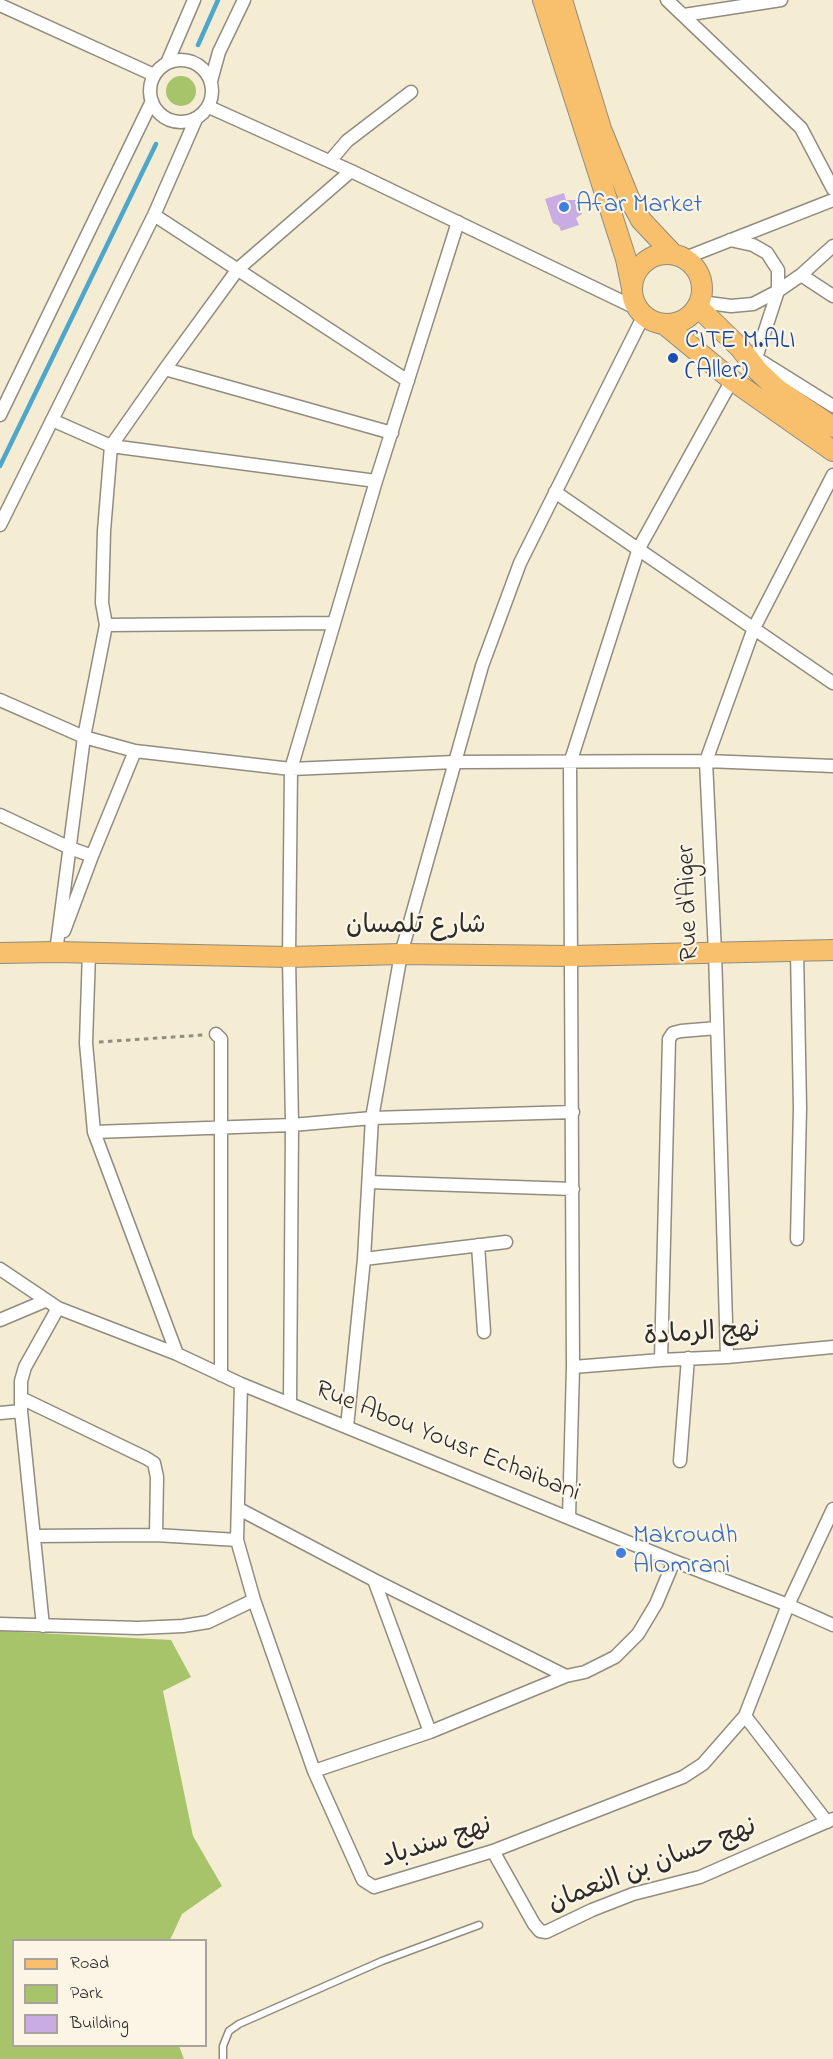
<!DOCTYPE html>
<meta charset="utf-8">
<style>
body{margin:0}
#map{position:relative;width:833px;height:2059px;overflow:hidden;background:#f4ecd3;font-family:"Indie Flower",sans-serif}
canvas{display:block}
.legend{position:absolute;left:12px;top:1939px;width:195px;height:108px;box-sizing:border-box;background:#fcf5e5;border:2px solid #a8a49b;margin:0;padding:8px 10px;list-style:none;font-size:18px;color:#2b2b2b}
.legend li{display:flex;align-items:center;gap:12px;height:30px}
.legend b{width:30px;border:2px solid #a8a49b}
</style>
<div id="map">
<canvas width="833" height="2059"></canvas>
<ul class="legend">
<li><b style="height:8px;background:#f8bf6c"></b>Road</li>
<li><b style="height:16px;background:#a7c46b"></b>Park</li>
<li><b style="height:16px;background:#c9ade2"></b>Building</li>
</ul>
</div>
<script>
const ctx = document.querySelector('canvas').getContext('2d');
ctx.lineJoin = 'round';
function fillPath(path, color) { ctx.fillStyle = color; ctx.fill(path, 'evenodd'); }
const poly = rows => new Path2D(rows.map(r => 'M' + r).join(''));
function trace(path, color, width, dash) { ctx.strokeStyle = color; ctx.lineWidth = width; ctx.lineCap = dash ? 'butt' : 'round'; ctx.setLineDash(dash || []); ctx.stroke(path); }
function write(font, color, halo, rows, align = 'center') {
  ctx.font = font + ' "Indie Flower","Playpen Sans Arabic",sans-serif'; ctx.lineWidth = 4.5; ctx.setLineDash([]); ctx.textBaseline = 'middle'; ctx.strokeStyle = halo; ctx.fillStyle = color; for (const [text, x, y, turn = 0] of rows) {
    ctx.save(); ctx.translate(x, y); ctx.rotate((+turn || 0) * Math.PI / 180); ctx.textAlign = isNaN(turn) ? turn : align; if (halo) ctx.strokeText(text, 0, 0); ctx.fillText(text, 0, 0); ctx.restore();
  }
}
fillPath(poly([
 '166 91a15 15 0 1 1 30 0a15 15 0 1 1-30 0Z',
 [0,1631,171,1640,191,1677,163,1691,193,1836,222,1886,182,1914,170,1940,14,1940,14,2046,179,2046,184,2059,0,2059]
]), '#a7c46b');
trace(poly([
 [198,45,218,0],
 [0,466,156,144]
]), '#4ea7cb', 4.5);
fillPath(poly([
 [564,193,566,200,579,200,582,214,576,218,579,225,561,231,559,226,553,223,545,199]
]), '#c9ade2');
const lane = poly([
 [223,2059,223,2046,229,2031,239,2024,382,1961,479,1925]
]);
const street = poly([
 [667,0,801,128,833,189],
 [0,5,154,75],
 [684,15,781,0],
 '150 91a31 31 0 1 1 62 0a31 31 0 1 1-62 0Z',
 [167,63,194,0],
 [211,81,219,52,244,0],
 [209,107,351,171,638,309],
 [330,161,347,141,411,92],
 [154,215,408,381],
 [730,240,753,245,767,253,778,270,778,291,756,358],
 [685,258,833,200],
 [801,275,833,296],
 [701,302,731,306,753,304,778,291,801,275,833,246],
 [753,356,833,406],
 [165,369,392,433],
 [0,415,152,101],
 [52,420,111,446,376,481],
 [555,492,833,683],
 [0,525,154,215,196,119],
 [106,625,333,623],
 [0,700,84,737,135,751,291,769,455,762,706,761,833,766],
 [0,815,70,848,92,856],
 [64,931,92,856,135,751],
 [797,951,800,1108,797,1239],
 [56,952,84,737,106,625,102,603,104,531,111,446,165,369,238,269,351,171],
 [89,952,86,1043,94,1132,177,1354],
 [216,1034,221,1039,221,1375],
 [94,1132,292,1125,372,1118,573,1112],
 [369,1182,573,1189],
 [478,1245,484,1332],
 [364,1259,506,1242],
 [0,1269,58,1308,177,1354,241,1384,674,1561,788,1605,833,1625],
 [0,1320,45,1301],
 [727,1357,715,952,706,761,754,628,833,475],
 [661,1360,669,1039,673,1033,681,1031,717,1028],
 [573,1367,661,1360,727,1357,833,1347],
 [241,1384,237,1540,254,1600,314,1771,363,1880,374,1887,493,1851,683,1777,703,1764,745,1716,788,1605,833,1509],
 [21,1398,146,1458,154,1463,157,1477,156,1535],
 [290,1403,292,1125,289,957,291,769,376,481,458,222],
 [0,1413,21,1411],
 [347,1427,364,1259,372,1118,401,954,482,666,520,563,644,315],
 [680,1461,688,1358],
 [239,1509,374,1580,566,1676],
 [569,1518,573,1367,570,763,639,548,732,380],
 [34,1536,156,1535,237,1540],
 [374,1580,430,1732],
 [0,1624,138,1628,183,1626,208,1622,254,1600],
 [43,1626,21,1411,21,1381,25,1367,58,1308],
 [745,1716,827,1822],
 [314,1771,430,1732,566,1676,585,1672,615,1657,638,1634,656,1604,674,1561],
 [493,1851,534,1924,540,1931,546,1932,592,1910,633,1894,700,1877,833,1819]
]);
const primary = poly([
 [543,0,626,259,632,288],
 [562,0,601,129,629,198,641,220,672,253],
 '632 289a35 35 0 1 1 70 0a35 35 0 1 1-70 0Z',
 [698,307,740,348,758,371,777,389,833,427],
 [664,324,732,380,833,451],
 [0,953,56,952,289,957,401,954,571,956,833,950]
]);
trace(lane, '#908c7f', 9);
trace(street, '#908c7f', 15);
trace(primary, '#908c7f', 22);
trace(poly([
 [99,1042,203,1035]
]), '#908c7f', 3, [4.5, 4.5]);
trace(lane, '#fff', 6);
trace(street, '#fff', 12);
trace(primary, '#f8bf6c', 20);
for (const [x, y, r, color] of [
 [564,207,6,"#3f7fe0"],
 [673,358,6,"#1a4fb4"],
 [621,1553,6,"#3f7fe0"]
]) { const dot = new Path2D(); dot.arc(x, y, r, 0, 2 * Math.PI); ctx.fillStyle = color; ctx.fill(dot); trace(dot, '#fcf5e5', 2); }
write('26px', '#366cbe', '#fcf5e5', [
 ["Afar Market",576,207],
 ["Makroudh",633,1538],
 ["AlOmrani",633,1568]
], 'left');
write('26px', '#164399', '#fcf5e5', [
 ["CITE M.ALI",685,343],
 ["(Aller)",685,373]
], 'left');
write('26px', '#2b2b2b', '#fcf5e5', [
 ["Rue d'Aiger",690,903,-92],
 ["شارع تلمسان",416,928],
 ["نهج الرمادة",702,1335,-4],
 ["Rue Abou Yousr Echaibani",447,1443,22],
 ["نهج سندباد",437,1844,-18],
 ["نهج حسان بن النعمان",653,1867,-21]
]);
</script>
